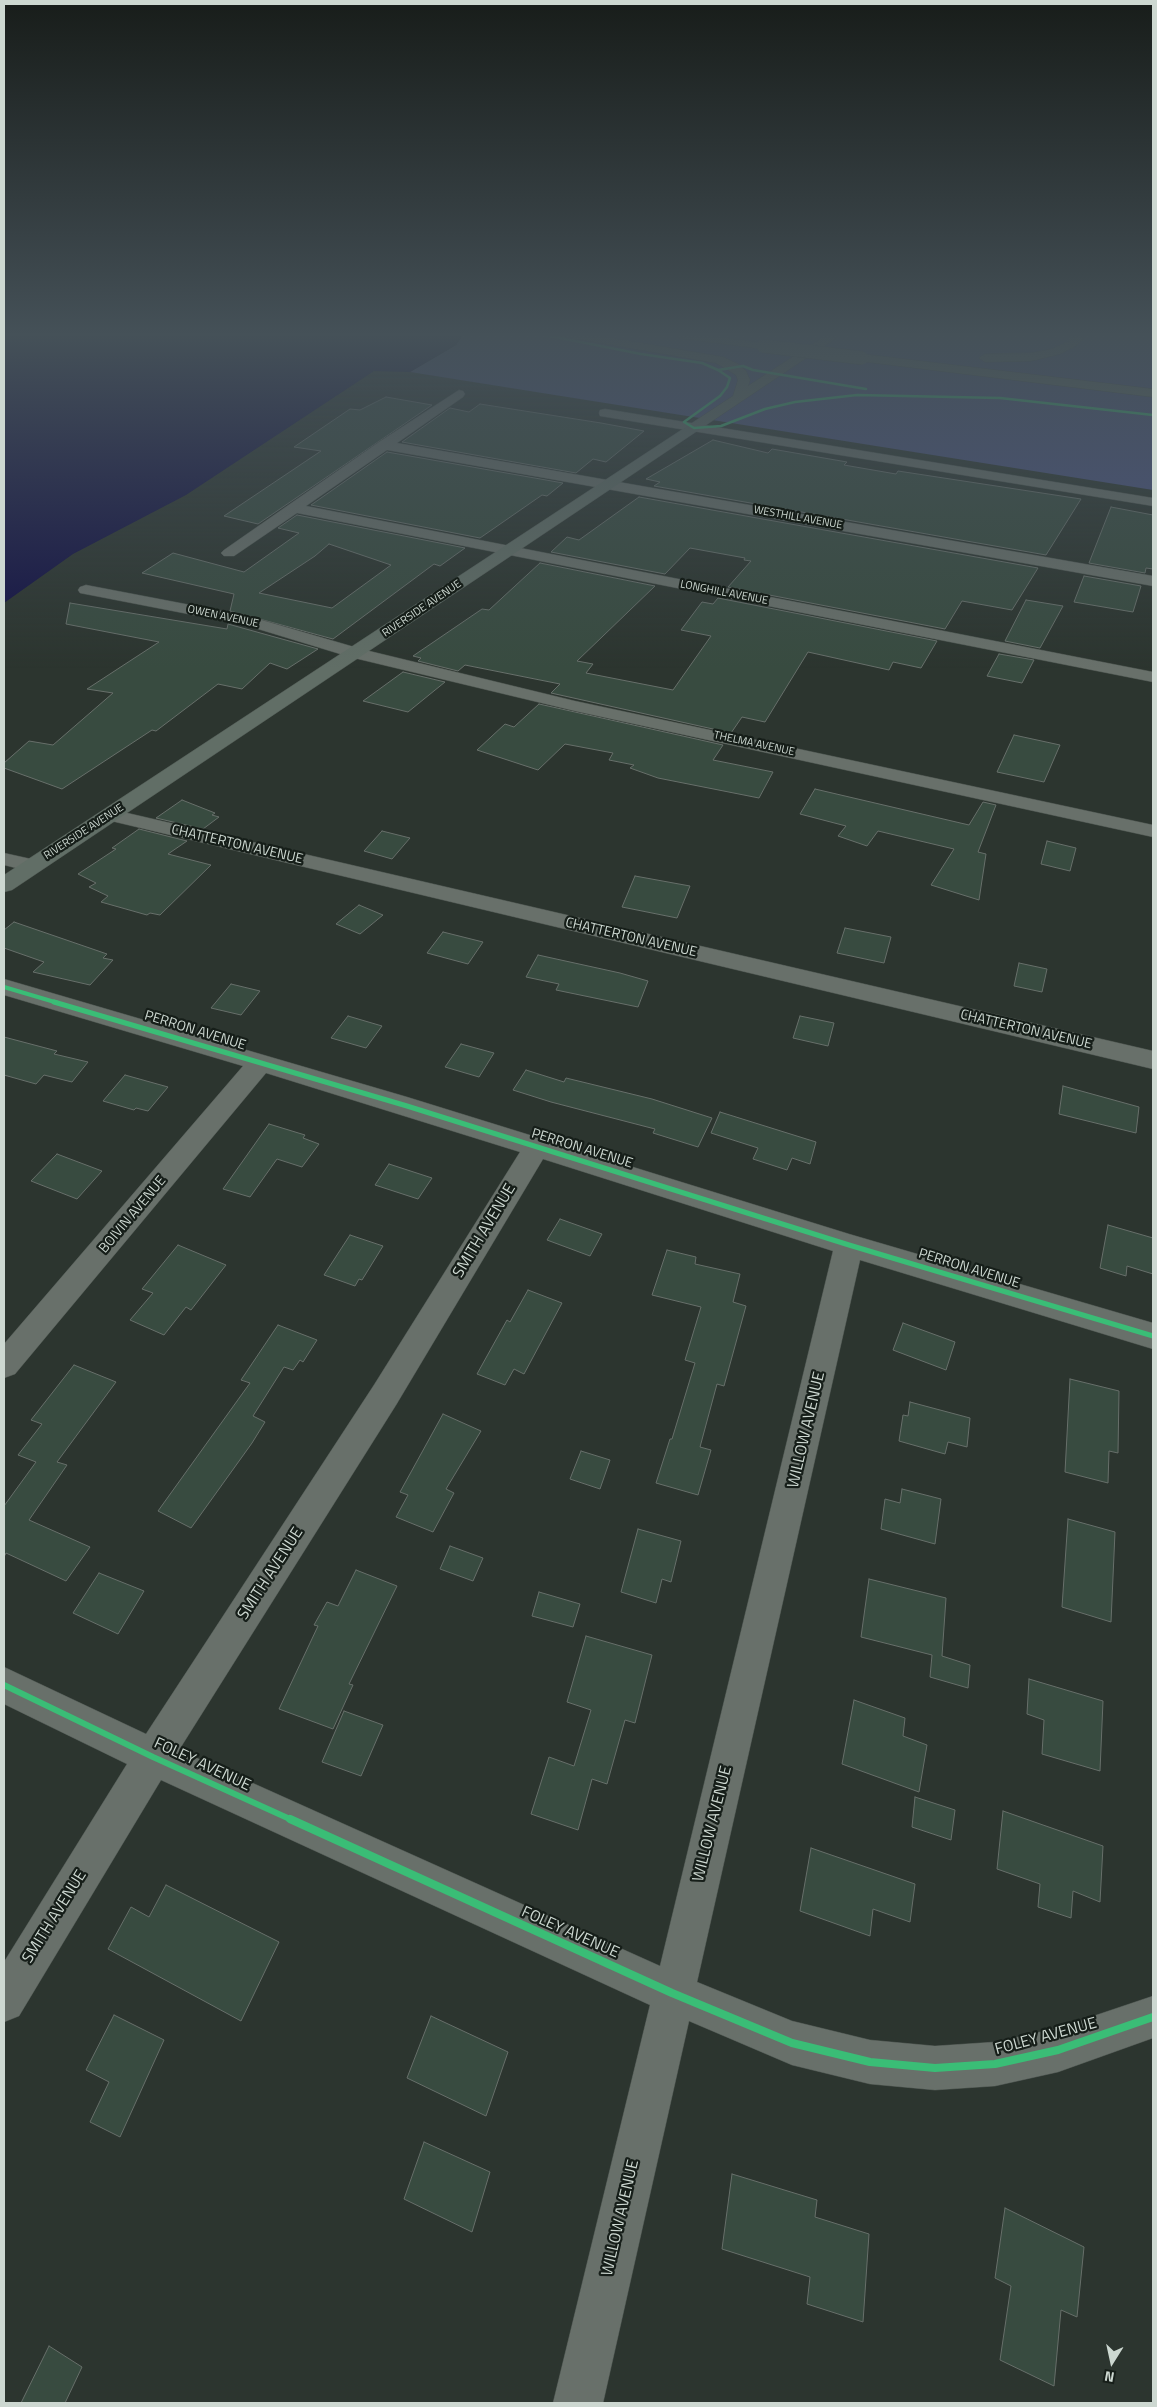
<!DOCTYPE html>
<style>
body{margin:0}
#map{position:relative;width:1157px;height:2407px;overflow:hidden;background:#2c352f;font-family:"Titillium Web",sans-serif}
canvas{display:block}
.frame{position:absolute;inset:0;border:5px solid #cdd8d1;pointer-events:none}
.north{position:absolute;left:1087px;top:2337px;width:50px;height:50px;-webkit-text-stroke:4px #161e19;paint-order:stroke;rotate:190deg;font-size:14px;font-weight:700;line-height:20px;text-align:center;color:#cdd8d1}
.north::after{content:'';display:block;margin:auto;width:18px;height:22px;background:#cdd8d1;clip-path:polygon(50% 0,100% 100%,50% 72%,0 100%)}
</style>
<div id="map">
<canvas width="1157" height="2407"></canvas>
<div class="frame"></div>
<div class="north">N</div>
</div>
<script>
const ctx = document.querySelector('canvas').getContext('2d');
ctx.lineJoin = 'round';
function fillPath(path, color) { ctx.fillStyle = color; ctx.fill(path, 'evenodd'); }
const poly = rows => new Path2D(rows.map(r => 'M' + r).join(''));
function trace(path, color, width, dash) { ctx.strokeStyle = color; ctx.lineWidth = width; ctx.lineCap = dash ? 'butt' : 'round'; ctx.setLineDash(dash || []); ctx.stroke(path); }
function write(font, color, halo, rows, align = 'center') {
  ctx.font = font + ' "Titillium Web",sans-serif'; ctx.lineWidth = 4.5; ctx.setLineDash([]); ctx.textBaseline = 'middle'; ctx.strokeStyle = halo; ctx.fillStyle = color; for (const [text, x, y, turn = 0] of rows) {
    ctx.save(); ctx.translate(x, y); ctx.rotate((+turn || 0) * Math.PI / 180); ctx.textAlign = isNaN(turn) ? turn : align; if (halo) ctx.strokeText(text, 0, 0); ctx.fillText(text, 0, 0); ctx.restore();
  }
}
fillPath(poly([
 [465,332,1153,332,1153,490,410,372,456,345]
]), '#4b5382');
fillPath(poly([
 [4,332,465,332,456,345,410,372,374,371,186,495,73,554,4,603]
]), '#131145');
const building = poly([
 [386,397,432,405,258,524,224,516,321,451,294,447,350,409,360,410,386,397],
 [480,404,601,423,644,431,606,462,593,459,576,473,402,442,450,408,469,412,480,404],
 [713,440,768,453,772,449,847,462,844,465,896,474,898,471,1081,499,1046,555,654,486,660,482,646,479,713,440],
 [387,452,563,483,547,496,542,495,480,538,311,505,387,452],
 [639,497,1038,568,1012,610,962,601,945,629,728,587,751,561,744,560,745,558,690,548,665,574,551,552,567,537,579,540,639,497],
 [1111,507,1153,515,1153,569,1146,568,1145,573,1089,563,1111,507],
 [297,515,465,548,440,566,434,564,333,639,230,611,234,594,142,573,173,553,244,572,299,533,278,528,297,515],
 [329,544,391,565,332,608,259,593,315,556,329,544],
 [540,563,655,586,577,661,593,664,586,673,673,690,711,636,681,630,702,602,713,604,718,598,937,641,921,668,893,662,889,670,808,652,765,722,742,717,731,733,551,693,560,684,465,665,458,671,418,661,421,658,413,656,482,609,489,610,540,563],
 [1084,576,1141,586,1133,612,1074,602,1084,576],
 [1026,600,1063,606,1040,648,1005,641,1026,600],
 [70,603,227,629,228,624,318,649,287,669,270,663,242,689,218,684,156,731,152,730,62,789,4,768,4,763,29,741,53,745,113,693,87,689,159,642,66,624,70,603],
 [999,654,1034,660,1022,683,987,676,999,654],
 [403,672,445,682,408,712,363,701,403,672],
 [539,704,723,745,713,760,773,772,759,798,658,778,630,768,634,765,609,760,613,753,565,744,538,770,477,750,505,724,514,727,539,704],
 [1014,735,1060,745,1044,782,997,772,1014,735],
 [815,789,969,825,983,802,996,805,978,852,986,854,979,900,931,885,954,849,878,831,867,846,838,836,846,826,800,814,815,789],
 [182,800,215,813,212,815,219,817,203,829,156,818,182,800],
 [139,829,187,841,168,854,211,865,160,915,150,913,147,915,101,902,108,896,89,887,96,883,78,874,116,849,112,848,139,829],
 [382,831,410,838,392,859,364,851,382,831],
 [1047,841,1076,848,1070,871,1041,864,1047,841],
 [635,876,690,886,677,918,622,907,635,876],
 [359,905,383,915,360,934,336,924,359,905],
 [14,922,107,954,103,958,113,960,90,985,33,972,44,962,4,948,4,930,14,922],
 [845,928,891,937,884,963,837,953,845,928],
 [443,932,483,942,468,964,427,953,443,932],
 [538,955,620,973,648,981,638,1007,556,990,559,984,526,977,538,955],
 [1019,963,1047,969,1042,992,1014,986,1019,963],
 [231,984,260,991,241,1015,211,1008,231,984],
 [348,1016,382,1026,366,1048,331,1038,348,1016],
 [800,1016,834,1023,828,1046,793,1038,800,1016],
 [4,1037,57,1051,54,1054,88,1062,72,1082,44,1075,36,1084,4,1075,4,1037],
 [461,1044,494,1053,479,1077,445,1067,461,1044],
 [526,1070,564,1082,566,1078,652,1099,712,1118,698,1147,653,1133,655,1129,551,1102,513,1090,526,1070],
 [125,1075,168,1087,148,1111,136,1108,134,1110,103,1101,125,1075],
 [1063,1086,1139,1107,1136,1133,1059,1114,1063,1086],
 [720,1112,816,1142,810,1164,792,1158,787,1170,753,1159,758,1148,711,1133,720,1112],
 [269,1124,305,1135,303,1138,319,1144,302,1167,277,1159,250,1197,223,1189,269,1124],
 [57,1154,102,1171,77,1199,31,1181,57,1154],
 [389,1164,432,1178,418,1199,375,1185,389,1164],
 [560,1219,602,1234,590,1256,547,1240,560,1219],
 [1108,1225,1153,1238,1153,1274,1127,1266,1126,1276,1100,1268,1108,1225],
 [350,1235,383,1246,362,1280,359,1279,355,1286,324,1275,350,1235],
 [178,1245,226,1265,191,1310,186,1307,164,1335,130,1320,153,1293,142,1289,178,1245],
 [667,1250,696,1257,695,1264,740,1274,733,1302,746,1306,724,1386,717,1384,700,1447,711,1450,698,1495,656,1483,670,1439,672,1439,695,1363,685,1360,701,1307,652,1295,667,1250],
 [528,1290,562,1303,524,1374,514,1369,505,1385,477,1374,507,1320,510,1322,528,1290],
 [903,1323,955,1342,946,1370,893,1350,903,1323],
 [278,1325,317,1340,303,1362,300,1360,293,1370,284,1367,253,1416,265,1422,252,1443,191,1528,158,1511,250,1383,241,1380,278,1325],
 [74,1365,116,1382,57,1462,67,1465,29,1520,90,1547,66,1581,6,1553,4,1557,4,1506,36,1462,18,1455,42,1424,31,1420,74,1365],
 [1070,1379,1119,1391,1118,1453,1109,1451,1108,1483,1065,1472,1070,1379],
 [910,1402,970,1418,967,1447,948,1442,945,1454,899,1441,903,1415,908,1416,910,1402],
 [443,1414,481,1431,446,1489,454,1493,433,1532,396,1517,408,1495,400,1492,443,1414],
 [581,1451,610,1460,600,1489,570,1479,581,1451],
 [902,1489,941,1499,935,1544,881,1529,885,1499,900,1503,902,1489],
 [1068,1519,1115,1532,1111,1622,1062,1607,1068,1519],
 [638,1529,681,1541,671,1582,662,1579,656,1603,621,1592,638,1529],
 [450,1546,483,1558,473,1581,440,1569,450,1546],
 [356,1570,397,1586,349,1684,353,1685,333,1729,279,1709,318,1626,314,1625,327,1602,338,1606,356,1570],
 [99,1573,144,1591,118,1634,73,1613,99,1573],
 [869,1579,946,1598,942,1656,970,1665,968,1688,930,1677,932,1655,861,1637,869,1579],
 [539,1592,580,1604,573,1627,532,1616,539,1592],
 [586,1636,652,1655,635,1723,625,1720,607,1784,592,1779,578,1830,531,1814,549,1757,574,1766,591,1710,567,1702,586,1636],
 [1029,1679,1103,1701,1100,1771,1042,1754,1044,1720,1027,1714,1029,1679],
 [854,1700,905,1718,903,1736,927,1745,919,1792,842,1764,854,1700],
 [344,1711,383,1725,361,1776,322,1762,344,1711],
 [915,1797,955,1810,951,1840,912,1827,915,1797],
 [1003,1811,1103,1846,1100,1902,1073,1891,1071,1918,1038,1907,1040,1884,997,1869,1003,1811],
 [811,1848,915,1884,910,1922,873,1909,870,1936,800,1911,811,1848],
 [166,1885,279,1942,241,2021,108,1949,131,1907,149,1917,166,1885],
 [114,2015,164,2040,120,2137,90,2122,109,2082,86,2070,114,2015],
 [431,2016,508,2052,486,2116,407,2078,431,2016],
 [424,2142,490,2172,472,2232,404,2199,424,2142],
 [732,2174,817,2200,815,2217,869,2234,863,2322,807,2304,810,2277,722,2249,732,2174],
 [1005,2208,1084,2247,1077,2317,1061,2310,1054,2386,1000,2360,1011,2286,995,2278,1005,2208],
 [49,2346,82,2367,65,2403,21,2403,49,2346]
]);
fillPath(building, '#384b40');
trace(building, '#676f6a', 1);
const minor = poly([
 [459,390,463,391,465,394,463,397,397,443,1153,576,1153,586,387,450,306,506,1153,672,1153,682,297,513,234,556,224,556,221,553,224,550,379,442,459,390],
 [605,409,1153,498,1153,506,600,416,599,413,600,410,605,409],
 [86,585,248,616,361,649,575,701,1153,825,1153,837,575,711,350,657,245,625,80,593,78,590,80,587,86,585],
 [110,809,1153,1051,1153,1069,103,819,100,815,103,811,110,809],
 [4,853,40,861,43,866,40,871,32,872,4,865,4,853],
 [4,979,407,1097,849,1234,1153,1323,1153,1349,860,1260,697,1982,792,2021,870,2040,935,2046,995,2042,1058,2028,1153,1996,1153,2038,1058,2072,995,2086,935,2090,870,2084,792,2065,689,2021,603,2403,553,2403,650,2005,161,1780,19,2016,4,2022,4,1962,127,1764,4,1704,4,1667,146,1734,374,1385,520,1152,266,1073,15,1374,4,1378,4,1344,243,1066,4,995,4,979],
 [543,1159,833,1251,660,1966,179,1750,396,1405,543,1159]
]);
const major = poly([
 [549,332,576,332,723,357,738,364,746,371,750,380,748,386,831,332,845,332,12,890,4,892,4,875,733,396,738,380,736,375,716,363,555,335,549,332],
 [1070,332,1082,332,1082,340,1077,345,1060,354,1031,361,985,362,979,358,985,354,1031,353,1052,349,1069,341,1070,332],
 [683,333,763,343,769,346,763,349,679,338,677,336,683,333],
 [862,354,1153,389,1153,397,858,361,856,358,862,354]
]);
trace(minor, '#49514c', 1);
trace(major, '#49514c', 1);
fillPath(minor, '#68706a');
fillPath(major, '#616e66');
const majorBridge = poly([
 [763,346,862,358]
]);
trace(majorBridge, '#49514c', 14, []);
trace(majorBridge, '#616e66', 13);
trace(poly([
 [530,332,641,354,702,363,718,370,730,378,727,387,720,396,684,422,694,428,721,426,765,409,795,402,857,395,1000,398,1153,415],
 [718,370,743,366,753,370,866,389]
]), '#3abd76', 2.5);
trace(poly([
 [4,987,58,1003]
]), '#3abd76', 4);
trace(poly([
 [54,1002,407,1106,849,1245,1153,1336]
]), '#3abd76', 5);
trace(poly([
 [4,1685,153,1757,292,1820]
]), '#3abd76', 6);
trace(poly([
 [290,1819,672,1993,792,2043,870,2062,935,2068,995,2064,1058,2050,1153,2017]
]), '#3abd76', 8);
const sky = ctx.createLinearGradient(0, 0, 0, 669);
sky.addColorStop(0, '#181d1a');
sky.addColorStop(0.5, '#455158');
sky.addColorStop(1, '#45515800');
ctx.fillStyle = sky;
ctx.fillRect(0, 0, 1157, 669);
write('11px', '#cdd8d1', '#161e19', [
 ["WESTHILL AVENUE",798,518,10],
 ["LONGHILL AVENUE",724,593,11],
 ["RIVERSIDE AVENUE",422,609,-34],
 ["OWEN AVENUE",223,617,12],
 ["THELMA AVENUE",754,744,12],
 ["RIVERSIDE AVENUE",84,832,-33]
]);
write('14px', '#cdd8d1', '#161e19', [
 ["CHATTERTON AVENUE",237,845,13],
 ["CHATTERTON AVENUE",631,938,13],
 ["CHATTERTON AVENUE",1026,1030,13],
 ["PERRON AVENUE",195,1031,17],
 ["PERRON AVENUE",582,1149,17],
 ["BOIVIN AVENUE",133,1215,-50],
 ["PERRON AVENUE",969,1269,17]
]);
write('16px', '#cdd8d1', '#161e19', [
 ["SMITH AVENUE",485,1231,-59],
 ["WILLOW AVENUE",807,1430,-77],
 ["SMITH AVENUE",271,1574,-57],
 ["FOLEY AVENUE",202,1765,25],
 ["WILLOW AVENUE",713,1824,-76],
 ["SMITH AVENUE",55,1917,-58],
 ["FOLEY AVENUE",570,1933,24],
 ["FOLEY AVENUE",1046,2037,-15],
 ["WILLOW AVENUE",621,2218,-77]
]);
</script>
